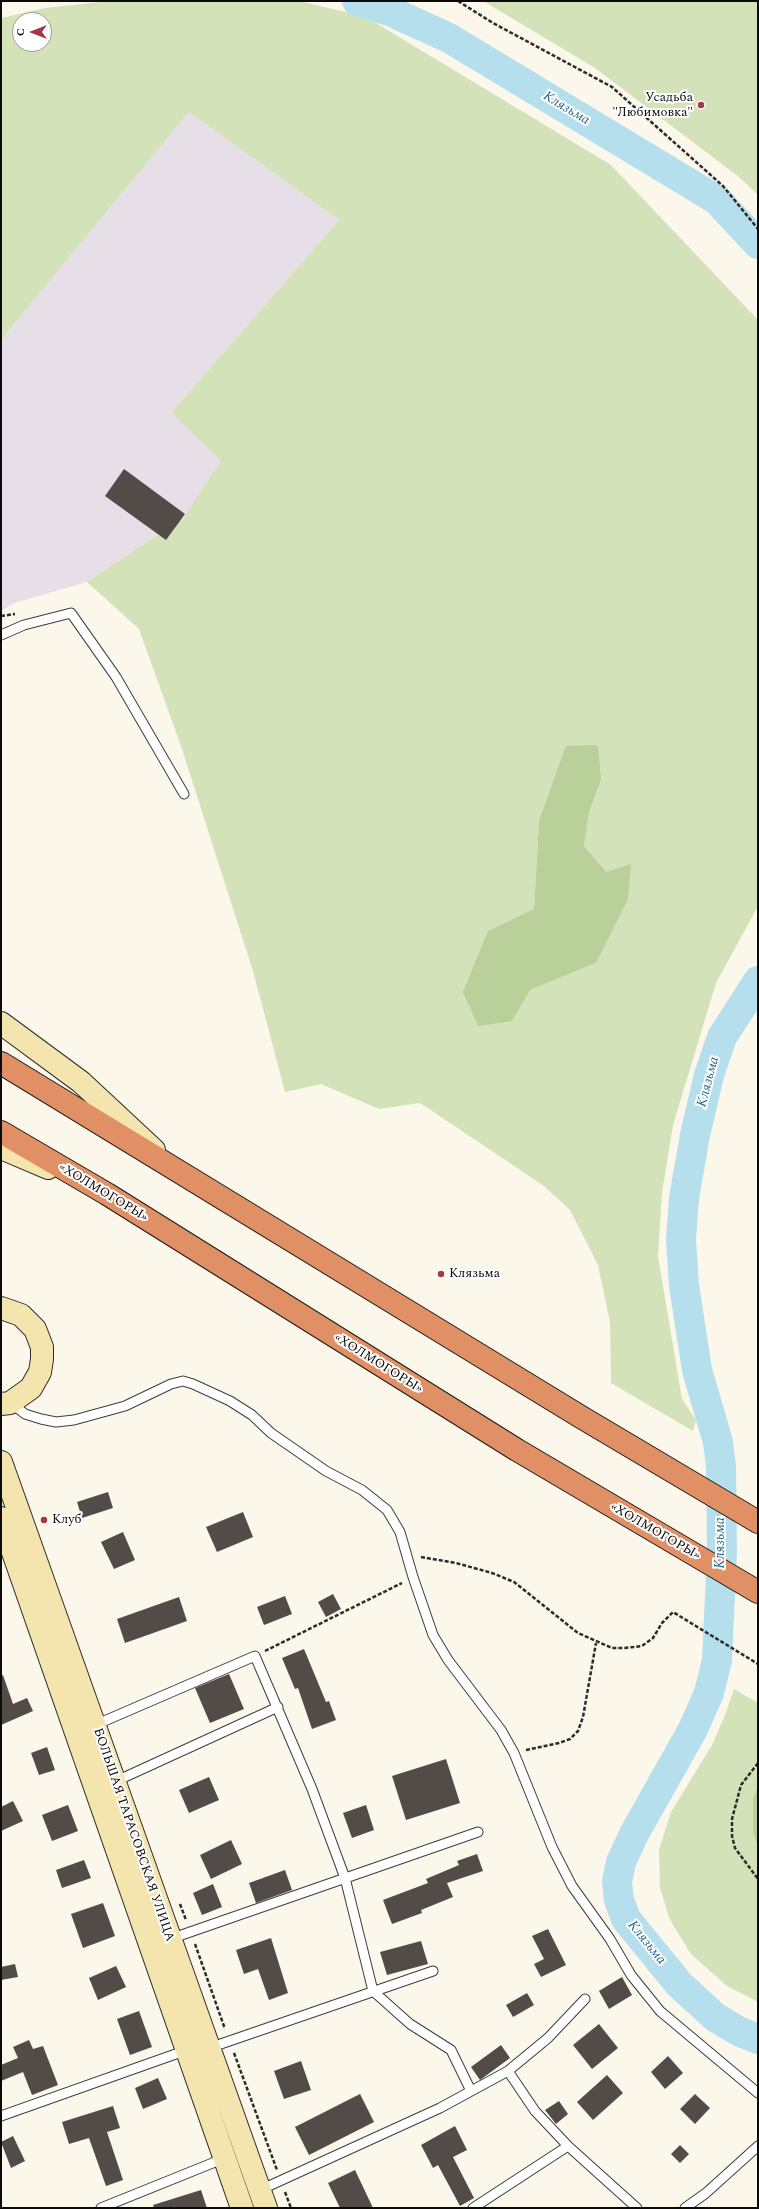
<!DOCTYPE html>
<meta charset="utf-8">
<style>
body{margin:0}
#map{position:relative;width:759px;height:2209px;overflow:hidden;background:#fcf7eb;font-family:Spectral,serif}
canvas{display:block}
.frame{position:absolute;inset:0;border:2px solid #0a0a0a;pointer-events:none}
.north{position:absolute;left:12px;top:12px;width:40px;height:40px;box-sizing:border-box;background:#fff;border:1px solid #9d9d9d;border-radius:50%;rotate:270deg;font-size:11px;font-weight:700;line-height:16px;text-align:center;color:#0a0a0a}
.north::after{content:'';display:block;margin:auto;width:14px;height:18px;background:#a73648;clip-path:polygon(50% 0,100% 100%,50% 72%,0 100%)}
</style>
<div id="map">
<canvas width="759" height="2209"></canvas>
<div class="frame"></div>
<div class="north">С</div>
</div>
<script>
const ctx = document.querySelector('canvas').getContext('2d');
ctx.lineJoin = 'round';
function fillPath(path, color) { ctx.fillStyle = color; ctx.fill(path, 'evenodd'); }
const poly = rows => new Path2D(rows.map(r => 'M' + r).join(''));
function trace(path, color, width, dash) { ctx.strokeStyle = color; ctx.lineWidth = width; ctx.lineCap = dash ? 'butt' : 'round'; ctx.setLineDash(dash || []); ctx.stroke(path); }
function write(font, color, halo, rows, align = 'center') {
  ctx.font = font + ' Spectral,serif'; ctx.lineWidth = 4; ctx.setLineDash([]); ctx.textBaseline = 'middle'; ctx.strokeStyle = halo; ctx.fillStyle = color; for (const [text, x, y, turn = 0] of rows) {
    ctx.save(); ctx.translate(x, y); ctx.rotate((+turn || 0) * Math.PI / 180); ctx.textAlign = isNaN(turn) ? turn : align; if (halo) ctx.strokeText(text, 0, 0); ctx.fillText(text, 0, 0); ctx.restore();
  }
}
fillPath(poly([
 [189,112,339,220,171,413,221,461,183,518,87,582,14,603,1,611,1,340]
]), '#e6dfe8');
fillPath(poly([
 [109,1,299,1,366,17,611,165,758,320,758,906,716,983,673,1125,662,1193,658,1256,682,1399,696,1420,693,1431,611,1383,610,1322,598,1265,570,1210,544,1186,420,1103,379,1109,321,1084,285,1092,253,971,181,746,139,629,87,582,183,518,221,461,171,413,339,220,189,112,1,340,1,18,45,8],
 [20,20,44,20,44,44,20,44],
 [601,780,589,812,584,846,606,873,596,963,530,990,488,931,534,910,539,821],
 [483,1,758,1,758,195,739,177,595,68],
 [734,1689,758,1703,758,1786,753,1797,753,1832,758,1848,758,2002,727,1986,691,1954,670,1920,660,1888,659,1850,671,1812,712,1745,725,1715]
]), '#d3e2b9');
fillPath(poly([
 [598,745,601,780,589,812,584,846,606,872,631,864,628,899,596,963,530,990,512,1021,478,1026,463,992,488,931,534,909,539,821,566,746],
 [758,1786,758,1848,753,1832,753,1797]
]), '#b9d09b');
trace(poly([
 [357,1,392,12,449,38,717,200,758,244],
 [758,981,722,1037,709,1075,695,1135,684,1198,681,1240,684,1285,697,1370,718,1442,721,1466,722,1552,717,1660,709,1693,693,1729,634,1834,621,1862,617,1882,619,1900,626,1919,679,1984,715,2017,738,2031,758,2039]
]), '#b6dfed', 30);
fillPath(poly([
 [124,469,185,514,166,540,105,496],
 [108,1492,113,1508,82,1518,77,1502],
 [243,1512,253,1537,217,1552,206,1527],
 [123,1532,135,1560,114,1569,101,1542],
 [333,1594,341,1609,326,1617,318,1602],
 [285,1596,292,1614,264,1625,257,1607],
 [179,1597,187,1621,125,1643,117,1619],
 [304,1649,326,1702,329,1701,336,1720,312,1729,298,1688,295,1689,282,1658],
 [229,1674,244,1709,210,1723,195,1688],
 [3,1675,13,1704,27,1698,33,1711,1,1725,1,1676],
 [47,1747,55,1770,39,1775,31,1753],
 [446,1759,460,1803,406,1820,392,1776],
 [209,1777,219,1800,189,1813,179,1790],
 [13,1801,23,1821,1,1831,1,1807],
 [68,1805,78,1831,52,1841,42,1815],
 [366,1805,374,1830,352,1838,343,1813],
 [231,1840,242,1864,211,1879,200,1855],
 [477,1854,483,1871,447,1883,453,1897,421,1910,422,1913,392,1924,383,1900,428,1883,426,1879,459,1865,457,1861],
 [84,1860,91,1878,62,1888,56,1870],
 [285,1870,292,1890,256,1903,249,1883],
 [213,1884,222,1907,202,1915,193,1893],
 [103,1903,115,1936,83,1948,71,1914],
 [548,1929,566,1965,541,1977,534,1964,544,1959,532,1936],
 [271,1938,288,1993,269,2000,258,1969,244,1974,236,1950],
 [421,1941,428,1964,387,1975,380,1952],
 [15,1964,18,1977,1,1980,1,1967],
 [116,1966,126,1987,98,2000,89,1978],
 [622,1977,632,1995,609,2009,599,1991],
 [527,1993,534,2005,513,2017,506,2005],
 [139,2011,152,2047,130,2055,117,2019],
 [599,2024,618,2048,592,2069,573,2045],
 [29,2040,33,2049,43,2046,58,2085,32,2095,23,2072,1,2081,1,2065,18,2058,13,2047],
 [501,2045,510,2058,480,2080,471,2067],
 [668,2056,683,2073,665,2089,651,2072],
 [301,2061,311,2090,284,2099,274,2071],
 [607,2075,623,2093,593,2120,577,2102],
 [158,2078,167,2099,143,2109,135,2088],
 [360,2094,374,2122,309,2155,295,2127],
 [695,2094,710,2108,695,2124,680,2109],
 [559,2101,568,2114,556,2124,545,2110],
 [113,2106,120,2128,107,2132,123,2180,106,2186,89,2138,69,2144,62,2122],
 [455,2126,467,2150,453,2157,474,2198,460,2206,438,2165,433,2168,421,2145],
 [13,2136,25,2161,11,2168,1,2142],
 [680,2145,689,2154,680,2163,671,2154],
 [355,2170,373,2208,340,2208,328,2183],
 [201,2190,207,2208,154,2208,153,2205]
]), '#524b48');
const lane = poly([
 [1,635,24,625,71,613,116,677,184,794],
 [11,1403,25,1414,41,1419,56,1422,74,1420,125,1406,171,1384,183,1381,193,1384,230,1401,252,1415,271,1433,326,1471,362,1490,387,1510,400,1532,413,1577,433,1635,448,1660,501,1730,514,1753,552,1847,572,1886,610,1939,631,1975,660,2011,758,2093],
 [95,1725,255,1656,312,1789,345,1878,373,1991,410,2024,451,2050,471,2091],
 [114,1782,278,1707],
 [170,1939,478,1832],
 [209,2048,433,1971],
 [508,2071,548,2038,585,1999],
 [1,2116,187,2050],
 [260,2190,440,2108,508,2071,535,2111,568,2146,637,2208],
 [101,2208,225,2158],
 [473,2208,568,2146],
 [685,2208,706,2193,758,2146]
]);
const secondary = poly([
 [1,1023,81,1082,154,1150],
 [1,1148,48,1168],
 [1,1308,21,1315,35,1329,42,1347,42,1359,40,1372,31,1388,10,1403,1,1404],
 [1,1462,266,2208],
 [1,1518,242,2208]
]);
const highway = poly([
 [1,1063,581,1417,758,1522],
 [1,1132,107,1194,517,1450,758,1592]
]);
trace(lane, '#3d3d3d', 11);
trace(secondary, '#2c2c2c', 24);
trace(highway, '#1b1b1b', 24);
trace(poly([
 [458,1,493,23,612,87,723,186,758,229],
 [1,616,15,614],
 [421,1557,456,1563,492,1573,514,1582,578,1633,612,1648,625,1648,642,1646,653,1638,662,1623,673,1612,758,1664],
 [265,1651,402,1583],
 [526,1750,559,1743,570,1739,578,1731,583,1717,596,1643],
 [758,1763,741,1785,732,1819,732,1836,735,1848,758,1879],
 [180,1904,186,1920],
 [195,1944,225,2029],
 [234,2053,277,2170],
 [285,2192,291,2208]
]), '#2c2c2c', 2.5, [4, 2]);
trace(lane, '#fff', 9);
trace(secondary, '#f4e4ae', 22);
trace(highway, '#e18f64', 22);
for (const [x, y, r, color] of [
 [701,105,4,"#a73648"],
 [441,1274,4,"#a73648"],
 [44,1520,4,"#a73648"]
]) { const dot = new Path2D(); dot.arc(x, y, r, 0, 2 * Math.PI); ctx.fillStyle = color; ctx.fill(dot); trace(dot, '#fff', 1.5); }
write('13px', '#0a0a0a', '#fff', [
 ["Усадьба",693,98,"right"],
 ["\"Любимовка\"",693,113,"right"],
 ["Клязьма",449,1274],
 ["Клуб",52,1520]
], 'left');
write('13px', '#0a0a0a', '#fff', [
 ["«ХОЛМОГОРЫ»",103,1193,31],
 ["«ХОЛМОГОРЫ»",378,1364,32],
 ["«ХОЛМОГОРЫ»",655,1532,30],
 ["БОЛЬШАЯ ТАРАСОВСКАЯ УЛИЦА",133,1835,71]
]);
write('italic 14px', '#256a8b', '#fff', [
 ["Клязьма",566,109,31],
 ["Клязьма",709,1082,-75],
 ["Клязьма",721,1543,-90],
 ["Клязьма",646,1943,51]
]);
</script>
